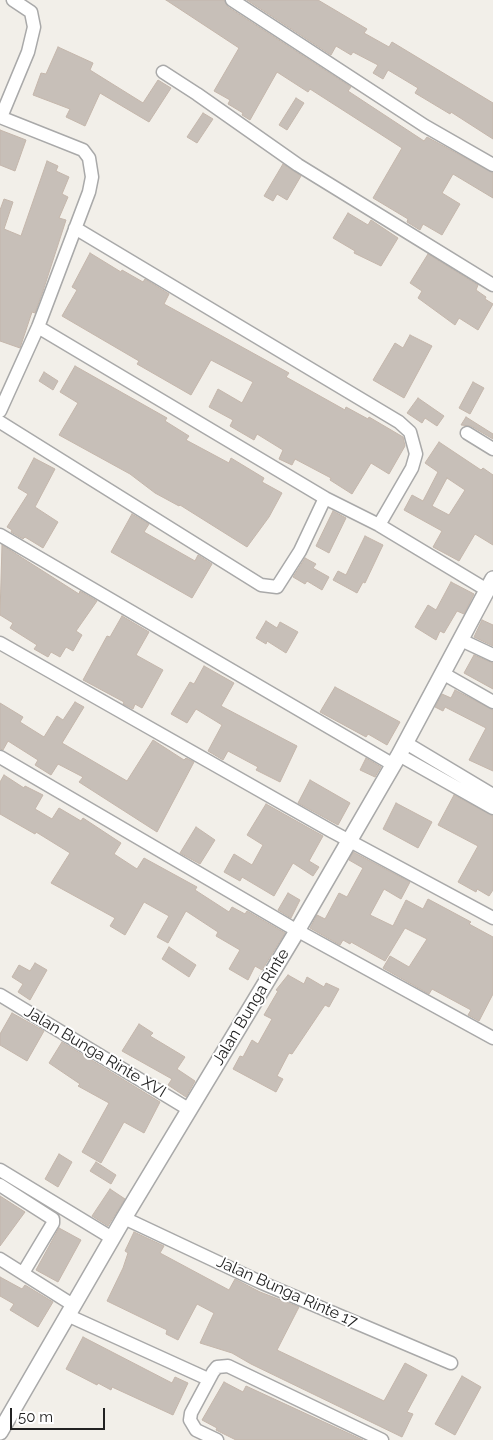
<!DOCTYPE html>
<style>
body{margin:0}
#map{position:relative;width:493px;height:1440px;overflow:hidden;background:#f2efe9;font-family:Raleway,sans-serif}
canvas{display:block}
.scale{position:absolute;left:10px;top:1408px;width:95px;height:22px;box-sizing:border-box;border:2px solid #222;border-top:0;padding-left:6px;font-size:15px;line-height:18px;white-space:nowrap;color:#222;-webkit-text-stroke:4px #fff;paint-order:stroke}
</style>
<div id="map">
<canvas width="493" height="1440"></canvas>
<div class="scale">50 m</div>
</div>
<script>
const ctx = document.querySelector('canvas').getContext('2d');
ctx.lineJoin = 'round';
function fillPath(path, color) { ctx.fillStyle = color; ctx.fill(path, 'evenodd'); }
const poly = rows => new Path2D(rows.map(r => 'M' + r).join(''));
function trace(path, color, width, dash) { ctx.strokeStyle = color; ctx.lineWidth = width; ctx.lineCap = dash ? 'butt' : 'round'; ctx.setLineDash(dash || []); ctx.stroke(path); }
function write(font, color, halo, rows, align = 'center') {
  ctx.font = font + ' Raleway,sans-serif'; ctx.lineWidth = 4; ctx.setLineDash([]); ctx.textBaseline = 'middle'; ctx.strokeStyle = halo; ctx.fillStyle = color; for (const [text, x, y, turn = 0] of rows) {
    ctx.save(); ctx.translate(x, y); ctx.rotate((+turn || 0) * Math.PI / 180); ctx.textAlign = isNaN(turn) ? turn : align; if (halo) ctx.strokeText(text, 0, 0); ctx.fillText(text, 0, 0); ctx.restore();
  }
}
const building = poly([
 [166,0,224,0,228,7,351,87,348,91,424,141,427,137,493,173,493,198,453,174,442,193,460,204,442,235,423,224,420,230,407,222,408,219,373,198,402,148,310,89,308,92,277,72,250,120,242,115,243,113,228,104,230,100,214,91,239,48,166,0],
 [247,0,318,0,367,29,364,33,389,47,392,42,493,103,493,139,451,112,450,114,415,93,418,88,388,70,383,79,373,73,378,65,353,52,351,55,336,46,331,55,247,0],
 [58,47,93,63,90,70,143,103,158,80,171,88,149,122,100,93,85,126,66,117,70,109,33,95,41,73,46,74,58,47],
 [296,98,304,103,287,130,279,125,296,98],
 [203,113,213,119,197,143,187,137,203,113],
 [0,130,26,140,15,171,0,165,0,130],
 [47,161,58,166,56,171,69,177,62,194,68,197,59,218,66,220,43,291,35,313,32,312,20,348,0,341,0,210,4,199,13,202,4,229,21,236,47,161],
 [283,164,301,176,287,200,277,194,273,201,264,196,283,164],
 [348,213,368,225,371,220,398,238,381,266,354,253,355,251,333,238,348,213],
 [90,253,121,272,122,270,143,282,145,279,169,294,164,304,289,373,286,377,345,410,346,407,368,419,369,417,403,437,405,446,389,474,371,463,352,494,330,480,331,478,295,459,292,465,279,459,283,450,257,434,254,440,230,426,233,420,209,407,218,389,242,403,253,382,211,360,191,395,137,364,139,361,62,316,77,290,72,287,90,253],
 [428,254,478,285,476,290,486,297,485,299,493,304,478,330,459,318,455,325,418,298,422,291,410,283,428,254],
 [410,335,432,346,404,398,373,380,395,343,403,348,410,335],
 [75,366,167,418,165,421,189,436,186,440,229,463,231,458,264,478,262,482,282,493,269,517,247,547,180,505,179,506,155,493,130,474,59,435,78,403,60,392,75,366],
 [44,372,58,381,53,390,39,381,44,372],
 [473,382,484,388,470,414,459,408,473,382],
 [418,398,444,416,437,426,425,418,422,423,407,413,418,398],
 [466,417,493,434,493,439,471,426,461,425,466,417],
 [439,442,481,470,483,468,493,475,493,545,475,534,459,561,433,547,442,531,404,510,412,495,423,501,438,472,425,463,439,442],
 [447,478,465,490,449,515,432,506,447,478],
 [34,458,55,469,35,507,58,522,43,548,25,537,23,539,11,532,12,530,7,527,28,494,18,488,34,458],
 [333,511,346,518,329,553,316,546,333,511],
 [132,514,149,524,144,532,195,561,198,555,212,564,192,598,111,552,132,514],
 [365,536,383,545,365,583,363,582,357,593,333,580,338,571,346,575,365,536],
 [2,545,79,594,80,591,97,601,76,631,82,635,73,651,66,647,60,657,51,652,48,657,34,649,37,645,10,628,13,623,0,615,2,545],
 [305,558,316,564,313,568,329,577,322,590,307,581,305,584,293,577,305,558],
 [451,582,474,594,464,614,457,611,444,633,440,631,436,640,415,627,428,605,436,610,451,582],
 [122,616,149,632,136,655,163,670,142,708,135,704,133,709,123,704,124,702,83,680,107,636,110,637,122,616],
 [482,620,493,625,493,646,474,637,482,620],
 [266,621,277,628,280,622,298,632,286,653,267,641,266,644,256,638,266,621],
 [474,655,493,663,493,689,464,673,474,655],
 [204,666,234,683,221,706,297,746,280,782,256,770,258,767,228,751,223,760,208,751,222,725,196,709,187,723,171,714,190,682,194,684,204,666],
 [335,687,400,722,387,745,368,734,366,737,320,712,335,687],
 [455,690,493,710,493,771,469,760,486,728,445,707,443,711,435,707,442,694,451,698,455,690],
 [75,702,84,707,62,743,127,781,153,740,184,760,186,758,194,762,157,832,79,782,83,777,58,764,51,775,35,765,38,760,8,741,3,750,0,749,0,703,23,717,20,722,44,737,57,716,63,720,75,702],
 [366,758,381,767,375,777,360,770,366,758],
 [4,775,24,788,25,786,43,795,35,809,52,819,59,808,81,821,83,818,121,843,114,854,137,869,144,858,197,887,195,890,229,912,232,907,245,914,247,911,285,933,262,970,255,966,248,980,229,969,240,950,216,936,218,932,186,911,168,943,157,937,169,916,144,902,125,935,110,926,115,918,51,883,70,853,36,832,35,834,0,814,0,782,4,775],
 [310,780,350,803,338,825,298,803,310,780],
 [454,795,493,816,493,890,489,896,477,889,476,892,458,882,478,846,438,825,454,795],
 [396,803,432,822,418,848,383,829,396,803],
 [266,804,323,836,309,861,319,867,313,876,293,863,274,896,242,877,240,881,224,872,234,854,252,865,263,845,247,835,266,804],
 [196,827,215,840,200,864,180,853,196,827],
 [353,852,410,882,401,899,384,889,370,915,393,926,406,900,423,909,428,899,471,922,469,924,493,937,493,994,479,1021,468,1015,471,1010,432,989,429,994,383,968,390,956,409,967,427,939,405,928,385,961,351,942,350,944,343,940,340,945,310,928,317,915,325,919,339,893,347,897,363,868,349,860,353,852],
 [288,893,300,900,291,918,278,910,288,893],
 [169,947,196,965,189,977,162,959,169,947],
 [35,963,47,970,30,1000,18,992,23,984,12,977,19,965,30,971,35,963],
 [288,975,304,984,307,977,324,987,326,983,339,989,329,1007,325,1005,292,1054,289,1053,277,1076,283,1079,276,1092,233,1069,240,1056,243,1057,252,1040,258,1044,272,1019,264,1015,278,991,276,990,288,975],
 [12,1013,44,1031,27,1061,0,1045,0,1034,12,1013],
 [139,1024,153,1033,150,1036,185,1057,177,1069,195,1081,186,1097,168,1085,172,1079,122,1051,139,1024],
 [62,1042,160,1102,144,1133,124,1122,101,1163,82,1152,109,1103,78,1086,80,1084,49,1063,62,1042],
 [59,1154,72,1162,58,1187,45,1179,59,1154],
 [96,1162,116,1175,111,1184,90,1171,96,1162],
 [110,1189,125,1199,108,1226,92,1216,110,1189],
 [0,1196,25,1212,0,1246,0,1196],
 [59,1228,81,1240,58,1282,36,1270,59,1228],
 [134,1232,164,1246,160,1253,229,1290,235,1279,260,1292,299,1307,277,1350,384,1401,405,1363,427,1375,407,1412,413,1414,402,1437,251,1364,232,1353,200,1343,214,1313,197,1304,178,1340,166,1334,167,1330,107,1301,123,1268,128,1253,125,1251,134,1232],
 [0,1277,22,1289,25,1285,53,1302,38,1327,10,1310,14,1304,0,1296,0,1277],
 [83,1337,172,1383,175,1377,188,1383,173,1415,112,1387,111,1390,98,1383,97,1385,66,1369,83,1337],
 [462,1376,481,1387,455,1435,435,1424,462,1376],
 [224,1382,243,1392,246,1386,363,1440,236,1440,216,1430,217,1428,202,1420,224,1382]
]);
fillPath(building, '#c7bfb8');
trace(building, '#c4b6ab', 1);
const minor = poly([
 [232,0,425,126,493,165],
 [163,72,197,94,298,165,493,285],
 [0,117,83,150,89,158,92,177,89,192,38,327,0,411],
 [1,117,28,52,34,27,31,12,13,0],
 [75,228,399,422,410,432,416,454,412,468,379,525],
 [38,327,325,498],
 [0,422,261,585,277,587,300,551,325,498,379,525,487,590],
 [467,433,493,449],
 [0,535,392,764],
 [461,640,493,655],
 [0,643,333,832,493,918],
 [444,674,493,702],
 [406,743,493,795],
 [399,755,493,808],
 [0,757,289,926,493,1038],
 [0,995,190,1110],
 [0,1170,112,1238],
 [0,1185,53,1219,53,1223,23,1273],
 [124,1218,260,1282,451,1363],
 [0,1259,73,1305],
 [67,1315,208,1379],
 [217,1440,196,1430,190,1420,191,1413,213,1372,217,1367,228,1366,382,1440]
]);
const tertiary = poly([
 [0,1432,124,1218,297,931,399,755,493,579]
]);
trace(minor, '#a9a9a9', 15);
trace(tertiary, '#a9a9a9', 18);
trace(minor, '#fff', 12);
trace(tertiary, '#fff', 15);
write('16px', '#222', '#fff', [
 ["Jalan Bunga Rinte",251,1007,-59],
 ["Jalan Bunga Rinte XVI",95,1052,31],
 ["Jalan Bunga Rinte 17",287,1292,24]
]);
</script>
